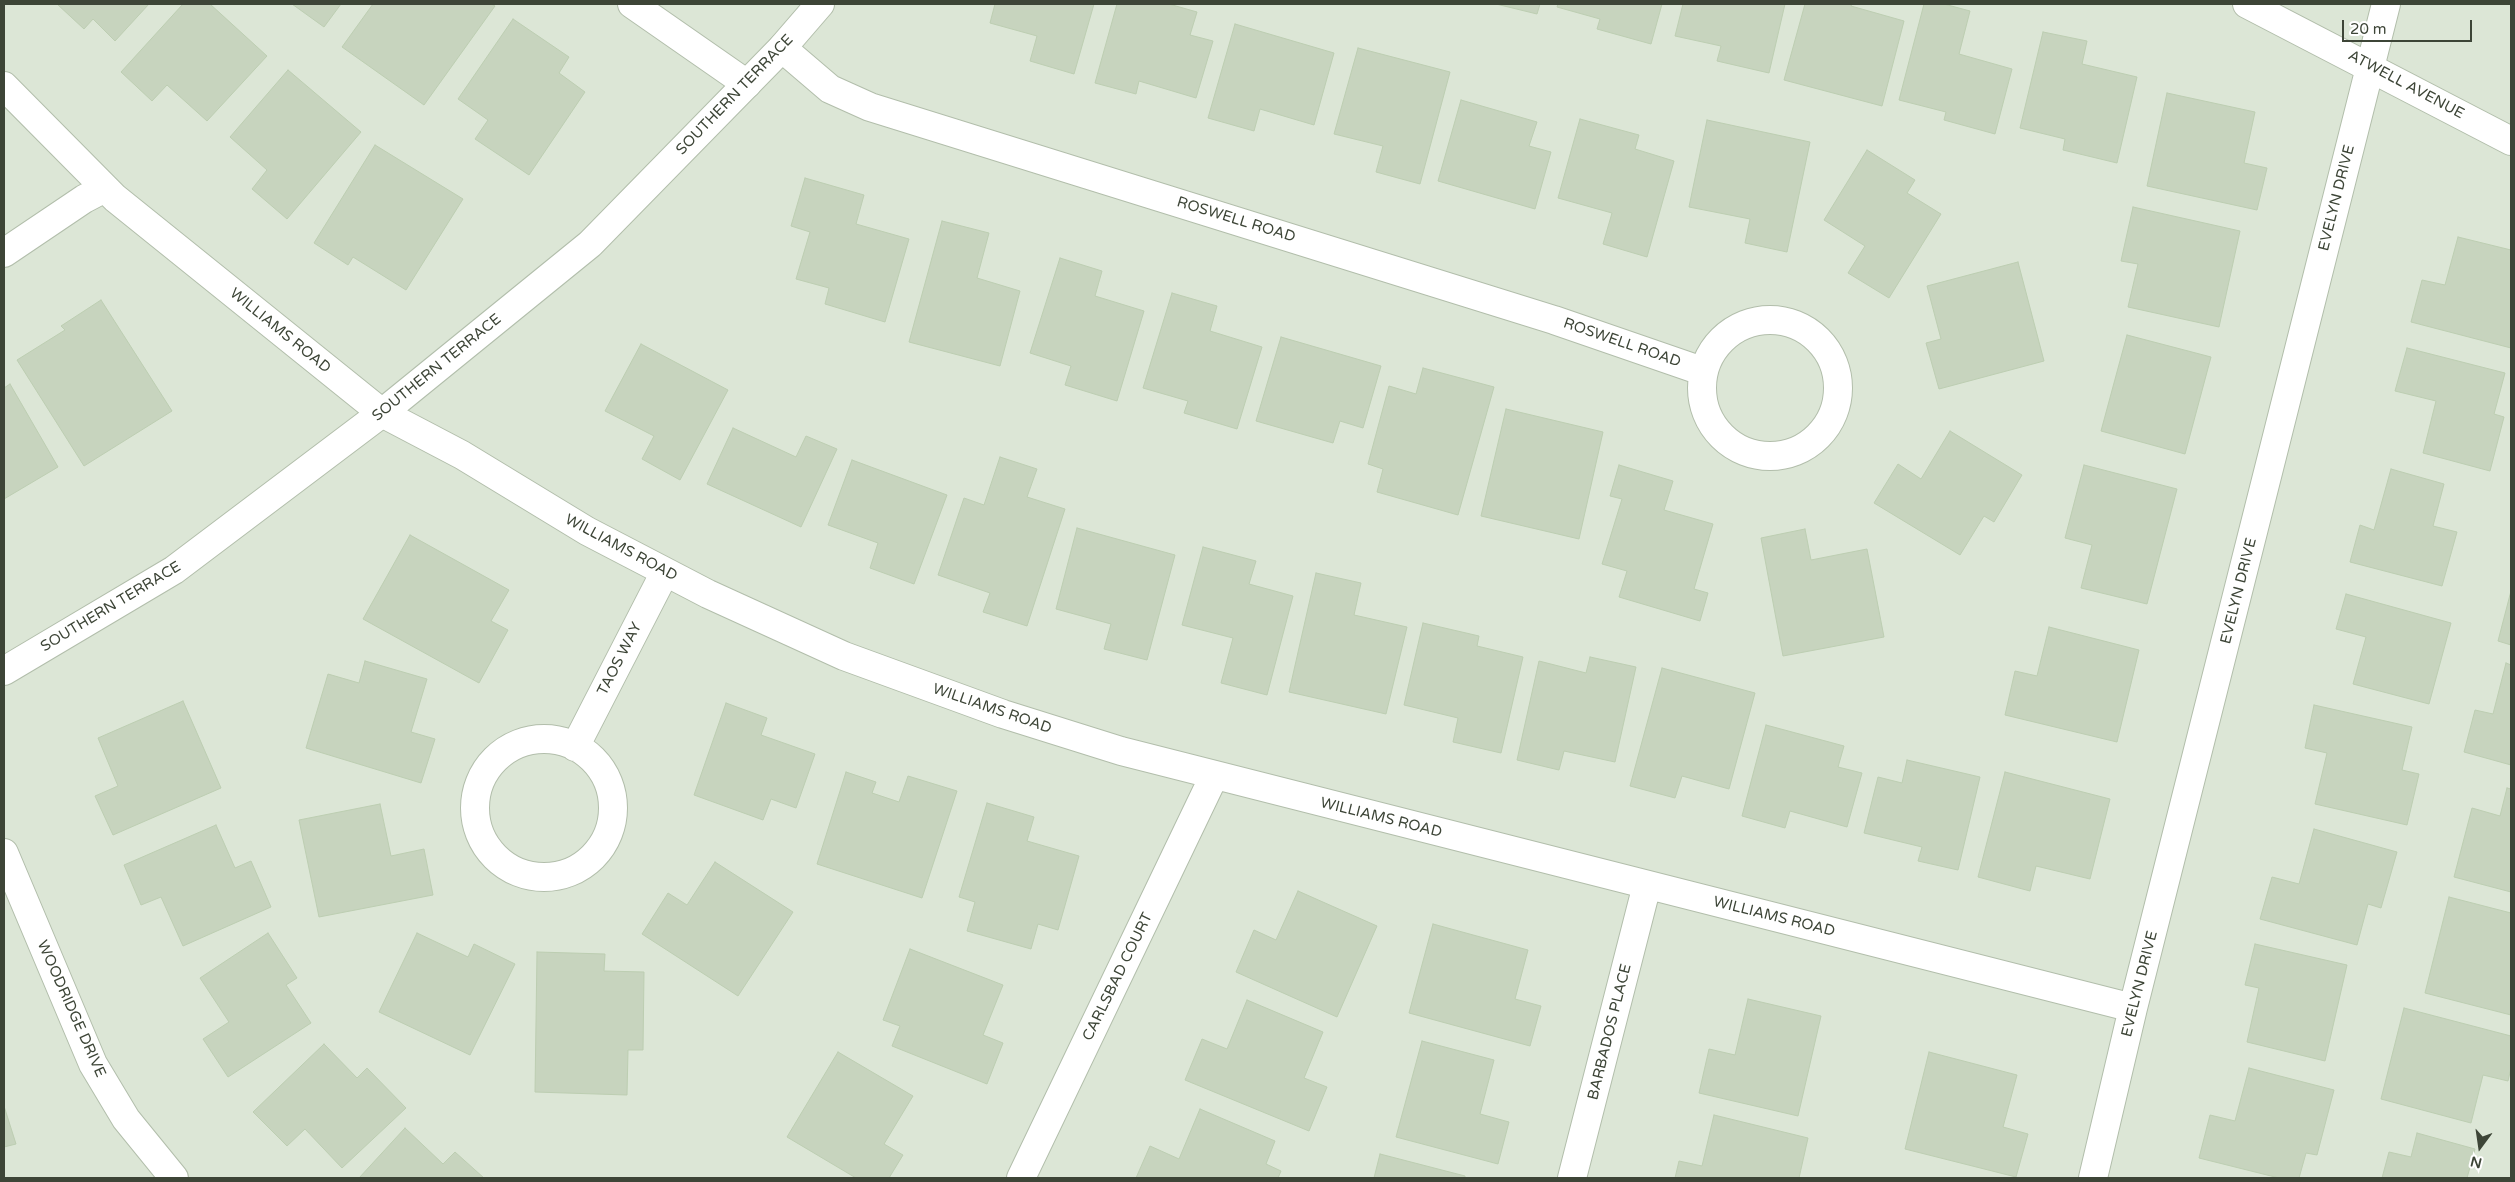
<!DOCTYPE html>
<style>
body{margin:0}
#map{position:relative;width:2515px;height:1182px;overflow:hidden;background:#ebf3e8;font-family:"Varela Round",sans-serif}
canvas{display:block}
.frame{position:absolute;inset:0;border:5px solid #3d4537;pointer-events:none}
.north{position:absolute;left:2455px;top:1122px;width:50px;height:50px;-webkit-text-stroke:4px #fff;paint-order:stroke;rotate:194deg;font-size:14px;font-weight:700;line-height:20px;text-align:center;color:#3d4537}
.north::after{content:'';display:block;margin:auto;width:18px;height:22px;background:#3d4537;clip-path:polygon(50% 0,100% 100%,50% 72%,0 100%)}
.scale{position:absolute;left:2342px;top:20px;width:130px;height:22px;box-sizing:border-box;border:2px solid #3d4537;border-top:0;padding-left:6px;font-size:15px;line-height:18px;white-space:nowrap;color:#3d4537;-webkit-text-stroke:4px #fff;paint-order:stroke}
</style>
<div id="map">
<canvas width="2515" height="1182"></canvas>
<div class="frame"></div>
<div class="north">N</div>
<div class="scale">20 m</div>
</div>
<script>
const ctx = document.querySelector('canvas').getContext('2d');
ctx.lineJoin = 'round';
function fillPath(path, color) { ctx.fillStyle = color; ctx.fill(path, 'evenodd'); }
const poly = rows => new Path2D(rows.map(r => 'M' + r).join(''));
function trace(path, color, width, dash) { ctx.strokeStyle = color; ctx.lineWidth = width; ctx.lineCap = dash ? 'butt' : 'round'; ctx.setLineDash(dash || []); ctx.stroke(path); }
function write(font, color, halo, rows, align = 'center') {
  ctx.font = font + ' "Varela Round",sans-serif'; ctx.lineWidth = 4; ctx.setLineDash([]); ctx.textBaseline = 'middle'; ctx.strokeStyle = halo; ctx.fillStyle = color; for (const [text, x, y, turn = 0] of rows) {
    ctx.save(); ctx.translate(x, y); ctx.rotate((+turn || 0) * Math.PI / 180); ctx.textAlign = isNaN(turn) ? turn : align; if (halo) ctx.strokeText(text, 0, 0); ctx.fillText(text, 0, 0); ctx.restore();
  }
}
fillPath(poly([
 [4,4,2511,4,2511,1178,4,1178]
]), '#dce6d6');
const building = poly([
 [57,4,149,4,115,41,93,19,84,29,57,4],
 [183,4,210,4,267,56,207,121,167,85,152,101,121,72,183,4],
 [292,4,341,4,324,27,292,4],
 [373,4,491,4,495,6,424,105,342,47,373,4],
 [995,4,1094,4,1074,74,1030,61,1037,36,990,23,995,4],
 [1117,4,1169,4,1197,12,1190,35,1213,41,1196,98,1139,81,1136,94,1095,83,1117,4],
 [1496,4,1540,4,1537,14,1496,4],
 [1558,4,1662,4,1651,44,1597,29,1600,19,1557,7,1558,4],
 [1683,4,1785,4,1769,73,1717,61,1721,46,1675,36,1683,4],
 [1805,4,1852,4,1851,6,1904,21,1882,106,1784,80,1805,4],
 [1924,4,1944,4,1970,11,1959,54,2012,69,1995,134,1944,120,1946,112,1899,100,1924,4],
 [513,19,569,57,559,73,585,92,529,175,475,139,488,120,458,99,513,19],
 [1235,24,1334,53,1314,125,1260,109,1254,131,1208,118,1235,24],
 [2043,32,2087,41,2082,64,2137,77,2117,163,2063,150,2065,139,2020,128,2043,32],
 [1358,48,1450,72,1420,184,1376,172,1383,146,1334,134,1358,48],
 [288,70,361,132,287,219,252,189,267,170,230,137,288,70],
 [2167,93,2255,112,2244,163,2267,168,2257,210,2147,186,2167,93],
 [1461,100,1537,122,1529,146,1551,152,1535,209,1438,181,1461,100],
 [1580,119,1639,135,1635,149,1674,161,1647,257,1603,244,1612,213,1558,198,1580,119],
 [1707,120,1810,142,1787,252,1745,243,1750,219,1689,207,1707,120],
 [375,145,463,199,406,290,353,257,348,265,314,243,375,145],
 [1867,150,1915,180,1907,193,1941,214,1889,298,1848,273,1865,246,1824,220,1867,150],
 [805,178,864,195,856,224,909,239,885,322,825,304,829,288,796,279,810,232,791,226,805,178],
 [2133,207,2240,231,2219,327,2128,307,2138,264,2121,261,2133,207],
 [942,221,989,233,977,278,1020,291,1000,366,909,342,942,221],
 [2458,237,2511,250,2511,348,2411,322,2422,280,2445,285,2458,237],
 [1060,258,1102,271,1095,296,1144,311,1117,401,1065,385,1071,366,1030,353,1060,258],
 [2018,262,2044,361,1939,389,1926,343,1941,339,1927,286,2018,262],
 [1172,293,1217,306,1210,331,1262,347,1237,429,1184,413,1188,401,1143,388,1172,293],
 [101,300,172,411,84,466,17,360,65,330,61,326,101,300],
 [2127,335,2211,357,2185,454,2101,431,2127,335],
 [1281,337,1381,366,1363,428,1340,421,1333,443,1256,421,1281,337],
 [641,344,728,390,680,480,642,459,654,436,605,411,641,344],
 [2407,348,2505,373,2494,414,2504,417,2490,471,2423,453,2436,401,2395,391,2407,348],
 [1423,368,1494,387,1458,515,1377,492,1383,469,1368,464,1389,386,1416,394,1423,368],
 [10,384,58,467,4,499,4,388,10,384],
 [1506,409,1603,432,1579,539,1481,516,1506,409],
 [733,428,796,457,806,436,837,449,801,527,707,484,733,428],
 [1950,431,2022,475,1994,522,1984,516,1960,555,1874,503,1898,464,1921,479,1950,431],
 [1000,457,1037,469,1027,497,1065,509,1027,626,983,612,990,593,938,575,964,498,984,505,1000,457],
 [852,460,947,495,914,584,870,568,878,543,828,525,852,460],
 [1619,465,1673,481,1664,510,1713,524,1694,589,1708,593,1700,621,1619,597,1627,571,1602,564,1622,499,1610,496,1619,465],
 [2084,465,2177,489,2147,604,2081,588,2092,545,2065,538,2084,465],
 [2391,469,2444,484,2433,526,2457,532,2442,586,2350,562,2360,525,2374,530,2391,469],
 [1077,528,1175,555,1147,660,1104,649,1111,624,1056,609,1077,528],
 [1805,529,1811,560,1867,549,1884,637,1783,656,1761,538,1805,529],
 [410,535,509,590,491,621,508,630,479,683,363,619,410,535],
 [1203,547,1256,561,1249,584,1293,596,1267,695,1221,683,1233,638,1182,625,1203,547],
 [1316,573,1361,583,1354,615,1407,627,1386,714,1289,692,1316,573],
 [2511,591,2511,645,2498,641,2511,591],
 [2346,594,2451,623,2429,704,2353,684,2366,637,2336,629,2346,594],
 [1423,623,1479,636,1477,646,1523,657,1501,753,1453,742,1458,718,1404,705,1423,623],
 [2049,627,2139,650,2117,742,2005,715,2015,671,2037,676,2049,627],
 [1590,657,1636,667,1615,762,1564,751,1559,770,1517,760,1539,661,1586,673,1590,657],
 [365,661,427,679,411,732,435,739,421,783,306,748,328,674,359,683,365,661],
 [2506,663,2511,665,2511,765,2464,752,2475,710,2493,714,2506,663],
 [1662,668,1755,693,1729,789,1682,776,1675,798,1630,786,1662,668],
 [183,701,221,788,113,835,95,796,118,786,98,738,183,701],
 [726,703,767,718,761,735,815,754,796,808,771,799,763,820,694,795,726,703],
 [2314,705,2412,727,2402,770,2419,774,2407,825,2315,804,2327,753,2305,748,2314,705],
 [1766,725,1844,746,1838,767,1862,773,1847,827,1790,811,1785,828,1742,816,1766,725],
 [1907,760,1980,777,1958,870,1918,861,1922,847,1864,833,1878,777,1902,783,1907,760],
 [846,772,876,782,872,793,899,802,908,776,957,791,922,898,817,864,846,772],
 [2005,772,2110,799,2090,879,2036,866,2030,891,1978,877,2005,772],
 [2507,788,2511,789,2511,892,2454,877,2472,808,2500,816,2507,788],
 [987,803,1034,817,1027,841,1079,856,1058,930,1038,924,1031,949,967,931,975,902,959,897,987,803],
 [380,804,391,856,424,849,433,895,319,917,299,820,380,804],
 [216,825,235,868,251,861,271,907,183,946,161,897,141,905,124,865,216,825],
 [2314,829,2397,852,2381,908,2368,904,2357,945,2260,919,2272,877,2299,884,2314,829],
 [715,862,793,912,738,996,642,934,668,893,687,905,715,862],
 [1298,891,1377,926,1337,1017,1236,972,1254,930,1276,940,1298,891],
 [2449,897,2511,913,2511,1015,2425,993,2449,897],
 [1433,924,1528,950,1515,999,1541,1006,1530,1046,1409,1013,1433,924],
 [268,933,297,978,286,985,311,1023,228,1077,203,1039,229,1022,200,978,268,933],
 [417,933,468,957,474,944,515,964,470,1055,379,1012,417,933],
 [2255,944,2347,965,2325,1061,2247,1042,2259,988,2245,985,2255,944],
 [910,949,1003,985,983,1035,1003,1043,987,1084,892,1046,900,1026,883,1020,910,949],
 [537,952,605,954,604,971,644,972,643,1050,628,1050,627,1095,535,1092,537,952],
 [1748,999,1821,1016,1798,1116,1699,1093,1709,1049,1735,1055,1748,999],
 [1247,1000,1323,1032,1304,1078,1327,1087,1309,1131,1185,1080,1202,1039,1227,1049,1247,1000],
 [2404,1008,2511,1036,2511,1068,2508,1081,2483,1075,2471,1123,2381,1099,2404,1008],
 [1422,1041,1494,1060,1480,1114,1509,1122,1498,1164,1396,1137,1422,1041],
 [324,1044,357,1078,367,1068,406,1108,342,1168,305,1129,287,1146,253,1112,324,1044],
 [838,1052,913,1096,884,1144,903,1155,889,1178,856,1178,787,1137,838,1052],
 [1929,1052,2017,1075,2003,1127,2028,1134,2016,1177,1905,1149,1929,1052],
 [2249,1068,2334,1090,2317,1155,2306,1153,2299,1178,2279,1178,2199,1158,2210,1115,2235,1121,2249,1068],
 [4,1106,16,1144,4,1147,4,1106],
 [1200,1109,1275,1141,1266,1164,1281,1171,1278,1178,1136,1178,1150,1146,1179,1159,1200,1109],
 [1714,1115,1808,1138,1799,1178,1675,1178,1679,1161,1702,1166,1714,1115],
 [405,1128,443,1164,455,1152,484,1178,359,1178,405,1128],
 [2417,1133,2475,1149,2467,1178,2382,1178,2389,1152,2411,1157,2417,1133],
 [1380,1154,1465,1176,1465,1178,1374,1178,1380,1154]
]);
fillPath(building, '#c7d4be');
trace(building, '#bdceb2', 1);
const minor = poly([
 [632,4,747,84],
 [2247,4,2511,141],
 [782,48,830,89,870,107,1554,320,1702,371],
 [4,86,115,198,382,413,462,455,587,531,708,594,844,656,1003,714,1121,751,2133,1008],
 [4,253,84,199,105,188],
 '1702 388a68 68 0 1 1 136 0a68 68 0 1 1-136 0Z',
 '475 808a69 69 0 1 1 138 0a69 69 0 1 1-138 0Z',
 [575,747,665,572],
 [1021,1178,1214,776],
 [1572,1178,1647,885],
 [2093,1178,2133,1008,2386,4]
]);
const tertiary = poly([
 [4,671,174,570,382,413,590,244,782,48,820,4],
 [4,853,93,1064,126,1119,174,1178]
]);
trace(minor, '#b2beab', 30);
trace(tertiary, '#b2beab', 30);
trace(minor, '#fff', 28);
trace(tertiary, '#fff', 28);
write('15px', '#3d4537', '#fff', [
 ["ATWELL AVENUE",2406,85,28],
 ["SOUTHERN TERRACE",735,95,-46],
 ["EVELYN DRIVE",2337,198,-76],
 ["ROSWELL ROAD",1236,220,17],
 ["WILLIAMS ROAD",280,331,39],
 ["ROSWELL ROAD",1622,343,19],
 ["SOUTHERN TERRACE",437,368,-39],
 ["WILLIAMS ROAD",621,548,28],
 ["EVELYN DRIVE",2239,591,-76],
 ["SOUTHERN TERRACE",111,607,-31],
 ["TAOS WAY",620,659,-63],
 ["WILLIAMS ROAD",992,709,19],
 ["WILLIAMS ROAD",1381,818,14],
 ["WILLIAMS ROAD",1774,917,14],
 ["CARLSBAD COURT",1118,977,-64],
 ["EVELYN DRIVE",2140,984,-76],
 ["WOODRIDGE DRIVE",71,1009,66],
 ["BARBADOS PLACE",1610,1032,-76]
]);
</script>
